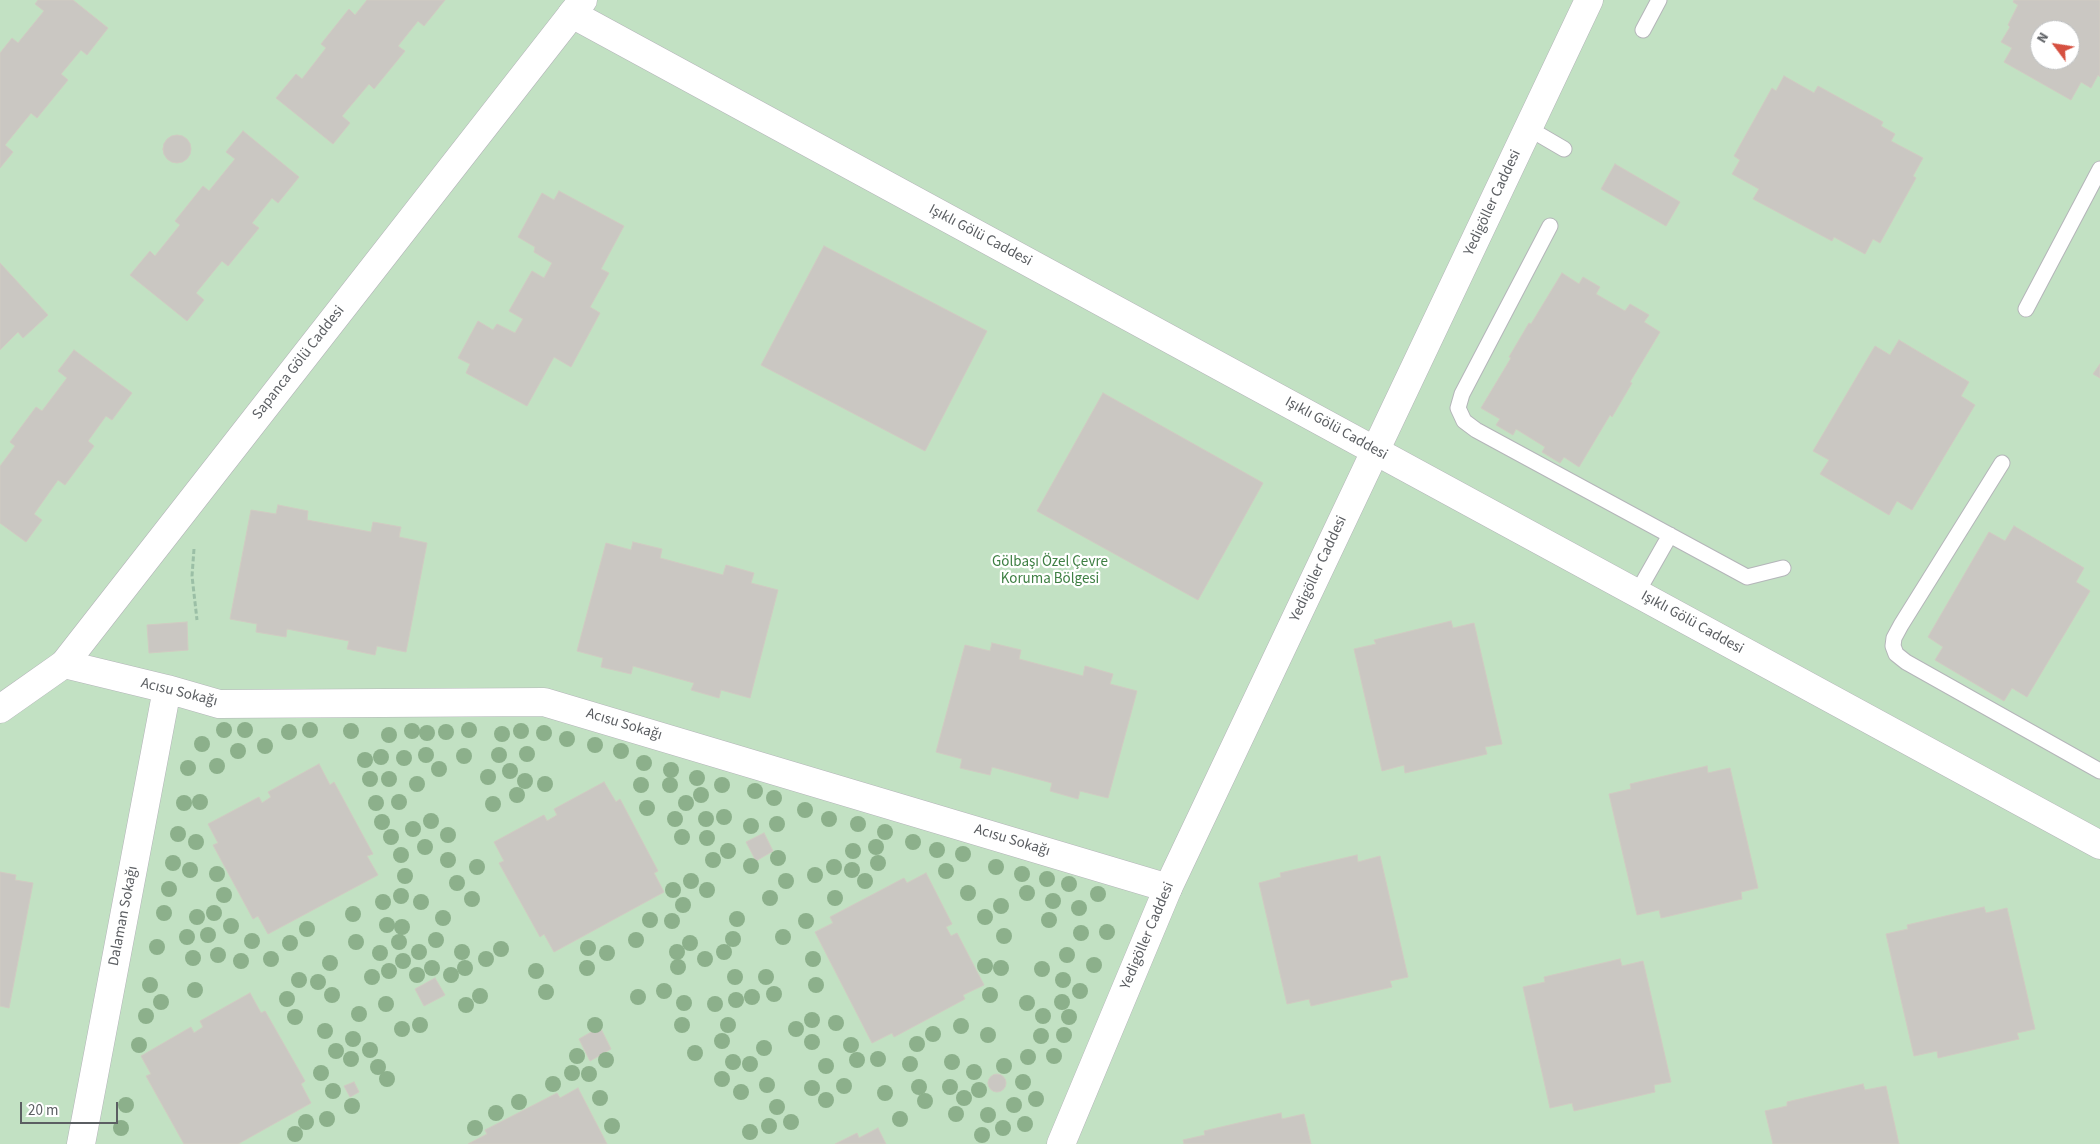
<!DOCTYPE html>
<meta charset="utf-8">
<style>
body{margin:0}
#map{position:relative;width:2100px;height:1144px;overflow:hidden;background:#ecebe3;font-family:"Source Sans 3",sans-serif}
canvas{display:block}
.north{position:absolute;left:2030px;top:20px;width:50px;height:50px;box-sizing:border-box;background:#fff;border:1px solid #bdbfc0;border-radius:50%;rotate:301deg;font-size:14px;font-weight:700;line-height:20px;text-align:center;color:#5b5e62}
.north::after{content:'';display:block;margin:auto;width:18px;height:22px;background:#d65040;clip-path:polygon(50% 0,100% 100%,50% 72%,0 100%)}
.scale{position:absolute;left:20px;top:1102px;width:98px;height:22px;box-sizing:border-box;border:2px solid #5b5e62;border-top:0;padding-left:6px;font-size:15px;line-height:18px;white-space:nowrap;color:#5b5e62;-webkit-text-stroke:4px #fff;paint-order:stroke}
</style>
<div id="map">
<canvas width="2100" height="1144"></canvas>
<div class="north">N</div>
<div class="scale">20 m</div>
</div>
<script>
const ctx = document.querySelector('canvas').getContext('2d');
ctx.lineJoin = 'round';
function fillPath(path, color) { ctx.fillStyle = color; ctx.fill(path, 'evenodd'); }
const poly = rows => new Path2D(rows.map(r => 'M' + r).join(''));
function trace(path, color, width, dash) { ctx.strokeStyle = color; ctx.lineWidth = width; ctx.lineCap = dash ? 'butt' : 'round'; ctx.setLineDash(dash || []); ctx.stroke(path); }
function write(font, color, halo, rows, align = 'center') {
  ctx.font = font + ' "Source Sans 3",sans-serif'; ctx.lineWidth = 4.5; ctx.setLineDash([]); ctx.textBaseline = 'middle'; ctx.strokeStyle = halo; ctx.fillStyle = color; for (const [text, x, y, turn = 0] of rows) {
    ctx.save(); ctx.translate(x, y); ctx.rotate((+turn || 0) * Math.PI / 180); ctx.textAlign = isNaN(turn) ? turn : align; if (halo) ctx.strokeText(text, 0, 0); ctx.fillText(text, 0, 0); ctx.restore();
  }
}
fillPath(poly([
 [0,0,2100,0,2100,1144,0,1144],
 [2040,30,2070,30,2070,60,2040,60]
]), '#c2e1c3');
const building = poly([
 [38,0,73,0,108,28,87,55,81,50,61,74,68,80,37,118,31,113,5,145,13,152,0,168,0,53,12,38,18,43,44,11,35,4,38,0],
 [367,0,445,0,424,26,418,21,398,46,405,51,374,89,369,84,342,116,350,123,333,144,276,98,296,74,302,79,326,48,321,44,349,9,355,15,367,0],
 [2014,0,2100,0,2100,77,2098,75,2091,88,2081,82,2071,100,2004,62,2012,48,2001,42,2010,27,2008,25,2018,5,2013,2,2014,0],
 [2040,30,2070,30,2070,60,2040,60,2040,30],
 [1784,76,1814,93,1818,86,1883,122,1881,126,1895,134,1891,141,1923,158,1913,176,1916,178,1880,243,1873,239,1865,254,1834,237,1832,241,1753,199,1759,189,1732,174,1740,160,1734,156,1772,88,1776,91,1784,76],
 [243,131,299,177,278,203,272,198,252,223,259,228,228,266,222,261,196,293,204,300,187,321,130,275,150,251,155,256,180,225,175,221,203,186,209,191,235,159,226,152,243,131],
 '163 149a14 14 0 1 1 28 0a14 14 0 1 1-28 0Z',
 [1615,164,1680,202,1666,226,1601,189,1615,164],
 [559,191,624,226,601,269,609,273,590,307,600,313,571,367,554,357,527,406,466,373,470,364,458,358,478,321,493,330,497,324,515,333,523,319,509,311,532,271,544,278,552,263,534,252,535,247,518,237,542,193,554,200,559,191],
 [824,246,987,331,925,451,761,365,824,246],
 [0,263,48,315,23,338,18,332,0,350,0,263],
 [1562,273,1579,284,1583,277,1600,287,1596,294,1625,311,1630,304,1649,315,1644,322,1660,332,1630,382,1632,383,1612,417,1610,415,1579,467,1564,457,1560,463,1542,452,1545,447,1516,429,1513,435,1496,425,1500,419,1481,408,1511,358,1509,357,1529,323,1531,324,1562,273],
 [1899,340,1969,382,1961,396,1975,405,1912,510,1897,501,1889,515,1820,474,1829,460,1813,451,1875,346,1890,355,1899,340],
 [74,350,132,393,112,420,106,416,88,441,94,446,65,485,58,480,34,514,42,520,26,542,0,523,0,466,15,446,10,442,36,407,42,411,67,378,58,371,74,350],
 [2100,364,2100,378,2093,374,2100,364],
 [1103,393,1263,483,1198,600,1037,511,1103,393],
 [278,505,308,511,307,520,371,532,373,522,401,527,399,537,427,543,406,652,377,646,375,655,347,649,349,641,287,629,286,637,256,632,257,624,230,619,251,510,276,514,278,505],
 [2014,526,2084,568,2076,582,2090,591,2027,697,2012,688,2004,701,1935,660,1943,647,1928,637,1989,532,2005,541,2014,526],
 [633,542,662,549,660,558,723,575,726,565,754,573,751,583,778,590,750,698,721,690,719,698,691,690,694,683,633,666,631,674,601,667,603,658,577,651,606,543,631,550,633,542],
 [1451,621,1453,628,1474,623,1502,744,1485,747,1487,754,1405,773,1404,765,1382,771,1354,649,1376,644,1374,640,1451,621],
 [187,622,188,650,149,653,147,625,187,622],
 [992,643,1021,650,1019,659,1083,676,1085,666,1113,674,1110,684,1137,691,1108,798,1080,791,1078,799,1050,791,1052,783,992,767,990,775,960,768,962,759,936,752,965,645,990,651,992,643],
 [319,764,330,785,334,782,373,854,367,856,378,875,268,934,258,916,253,919,213,845,218,843,208,824,259,797,262,803,271,797,268,792,319,764],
 [1707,766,1708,773,1730,768,1758,888,1741,892,1742,899,1661,918,1659,910,1637,915,1609,794,1631,789,1630,784,1707,766],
 [604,782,616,802,620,799,658,871,654,873,664,892,554,952,544,934,540,937,499,863,504,861,494,842,544,815,547,821,557,815,554,809,604,782],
 [764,833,773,851,756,861,746,842,764,833],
 [1357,855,1358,862,1380,856,1408,977,1390,981,1392,987,1311,1006,1309,999,1287,1004,1259,883,1281,877,1280,873,1357,855],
 [0,872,16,875,15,880,33,883,9,1008,0,1006,0,872],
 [926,873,952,924,946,927,951,936,957,933,984,985,963,995,965,999,894,1037,892,1033,872,1043,815,932,833,923,830,917,904,878,907,883,926,873],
 [1984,907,1986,913,2007,908,2035,1029,2017,1033,2019,1039,1938,1058,1937,1051,1914,1056,1886,934,1908,929,1907,925,1984,907],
 [1620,959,1622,966,1643,961,1671,1082,1654,1085,1655,1092,1574,1111,1572,1103,1550,1108,1523,987,1545,982,1544,977,1620,959],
 [435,978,445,995,424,1006,415,989,435,978],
 [250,993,261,1013,265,1011,305,1081,301,1084,311,1103,238,1144,184,1144,146,1076,151,1074,141,1056,191,1027,194,1033,203,1027,200,1021,250,993],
 [600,1027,611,1049,590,1061,579,1039,600,1027],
 '988 1083a9 9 0 1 1 18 0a9 9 0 1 1-18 0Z',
 [354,1082,359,1092,350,1097,344,1086,354,1082],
 [1863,1084,1865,1090,1886,1086,1899,1144,1773,1144,1765,1111,1787,1106,1787,1102,1863,1084],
 [578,1088,607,1144,468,1144,487,1134,485,1130,557,1093,560,1098,578,1088],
 [1281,1113,1282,1119,1304,1114,1311,1144,1184,1144,1183,1140,1205,1135,1204,1131,1281,1113],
 [878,1128,886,1144,835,1144,857,1133,859,1138,878,1128]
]);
fillPath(building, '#cac7c2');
trace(building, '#d0ccc2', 1);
const service = poly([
 [1643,30,1659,0],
 [1528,128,1564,149],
 [1550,226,1462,394,1458,408,1464,421,1476,430,1747,577,1783,568],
 [2026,309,2100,169],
 [2002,463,1901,625,1894,638,1893,646,1896,654,1906,662,2100,771],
 [1637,593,1670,535]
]);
const minor = poly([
 [572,14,2100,845],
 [64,664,167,689,219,704,544,702,1168,888],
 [81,1144,167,689]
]);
const tertiary = poly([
 [0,709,64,664,583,0],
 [1061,1144,1168,888,1589,0]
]);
trace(service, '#b4b5b9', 17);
trace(minor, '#b4b5b9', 29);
trace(tertiary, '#b4b5b9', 29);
trace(poly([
 [194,549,192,576,197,620]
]), '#9bbfa6', 3, [5, 2.5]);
trace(service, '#fff', 15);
trace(minor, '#fff', 28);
trace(tertiary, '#fff', 28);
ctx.fillStyle = '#8cb08b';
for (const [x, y] of [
 [224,730],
 [245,730],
 [310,730],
 [469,730],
 [351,731],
 [412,731],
 [521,731],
 [289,732],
 [446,732],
 [427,733],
 [544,733],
 [502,734],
 [389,735],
 [567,739],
 [202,744],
 [595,745],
 [265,746],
 [238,751],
 [621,751],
 [527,754],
 [426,755],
 [499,755],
 [464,756],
 [381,757],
 [404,758],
 [365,760],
 [644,763],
 [217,766],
 [188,768],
 [439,769],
 [671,770],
 [510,771],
 [488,777],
 [697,778],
 [370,779],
 [389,779],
 [525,781],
 [417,784],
 [545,784],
 [641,785],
 [670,785],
 [722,785],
 [755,791],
 [517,795],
 [701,795],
 [774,798],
 [200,802],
 [399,802],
 [184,803],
 [376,803],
 [686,803],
 [493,804],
 [647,808],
 [805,810],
 [724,817],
 [675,819],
 [706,819],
 [829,819],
 [431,821],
 [382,822],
 [777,824],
 [858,824],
 [751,826],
 [413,829],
 [885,832],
 [178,834],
 [448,835],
 [391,837],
 [682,837],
 [707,838],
 [196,842],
 [913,842],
 [425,847],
 [876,847],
 [937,850],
 [728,851],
 [853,851],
 [963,854],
 [401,855],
 [778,858],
 [448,860],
 [713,860],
 [173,863],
 [878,863],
 [751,866],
 [477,867],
 [834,867],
 [996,867],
 [190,870],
 [852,870],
 [946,871],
 [217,874],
 [1022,874],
 [815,875],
 [405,876],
 [1047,879],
 [691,881],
 [786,881],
 [865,881],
 [457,883],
 [1069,884],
 [169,889],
 [673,890],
 [707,890],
 [968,893],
 [1027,893],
 [1098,894],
 [224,895],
 [401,896],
 [770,898],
 [835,898],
 [472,899],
 [1053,901],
 [383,902],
 [421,902],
 [683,905],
 [1001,906],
 [1079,908],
 [164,913],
 [214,913],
 [353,914],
 [197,917],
 [985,917],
 [443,918],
 [737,919],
 [650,920],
 [1049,920],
 [672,921],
 [806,921],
 [387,925],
 [231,926],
 [402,927],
 [307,929],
 [1107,932],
 [1081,933],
 [208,935],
 [1004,936],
 [187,937],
 [783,937],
 [733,939],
 [436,940],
 [636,940],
 [252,941],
 [356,942],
 [399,942],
 [290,943],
 [690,943],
 [157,947],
 [588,948],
 [501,949],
 [419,952],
 [462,952],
 [677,952],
 [724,952],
 [380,953],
 [607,953],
 [218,955],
 [1067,955],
 [193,958],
 [271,959],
 [486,959],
 [705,959],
 [813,959],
 [241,961],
 [403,961],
 [330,963],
 [1094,965],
 [985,966],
 [678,967],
 [432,968],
 [465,968],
 [587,968],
 [1001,968],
 [1042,969],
 [389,971],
 [536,971],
 [417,975],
 [451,975],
 [372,977],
 [735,977],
 [766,977],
 [299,980],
 [1063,980],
 [318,982],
 [150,985],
 [816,985],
 [195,990],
 [664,991],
 [1080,991],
 [546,992],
 [774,994],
 [332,995],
 [990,995],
 [480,996],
 [638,997],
 [752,997],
 [287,999],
 [736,1000],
 [161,1002],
 [1062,1002],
 [684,1003],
 [1027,1003],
 [386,1004],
 [715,1004],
 [466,1005],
 [359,1014],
 [146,1016],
 [1043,1016],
 [295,1017],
 [1069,1017],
 [812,1020],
 [836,1023],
 [420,1025],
 [595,1025],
 [682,1025],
 [728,1025],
 [961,1026],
 [402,1029],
 [796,1029],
 [325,1031],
 [933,1034],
 [988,1035],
 [1064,1035],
 [1041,1036],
 [353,1039],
 [722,1041],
 [812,1042],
 [917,1044],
 [139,1045],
 [851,1045],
 [764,1048],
 [370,1050],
 [336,1051],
 [695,1053],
 [577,1056],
 [1054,1056],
 [1028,1057],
 [351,1059],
 [878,1059],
 [606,1060],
 [857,1060],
 [733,1062],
 [952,1062],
 [750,1064],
 [910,1064],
 [826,1066],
 [1004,1066],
 [378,1067],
 [974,1072],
 [321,1073],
 [572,1073],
 [589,1074],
 [387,1079],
 [722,1079],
 [1023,1082],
 [553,1084],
 [767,1085],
 [844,1086],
 [919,1087],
 [950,1087],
 [812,1088],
 [979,1090],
 [333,1091],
 [741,1092],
 [885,1093],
 [600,1098],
 [964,1098],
 [1036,1099],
 [826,1100],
 [925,1101],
 [519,1102],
 [126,1105],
 [1014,1105],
 [352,1106],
 [777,1107],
 [496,1113],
 [956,1114],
 [988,1115],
 [327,1119],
 [900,1119],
 [306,1122],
 [791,1122],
 [1025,1124],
 [612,1126],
 [769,1126],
 [121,1128],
 [475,1128],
 [1003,1128],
 [750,1132],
 [295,1134],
 [982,1135]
]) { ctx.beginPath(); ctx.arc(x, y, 8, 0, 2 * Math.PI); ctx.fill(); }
write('15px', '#5b5e62', '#fff', [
 ["Yedigöller Caddesi",1493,203,-65],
 ["Işıklı Gölü Caddesi",980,236,28],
 ["Sapanca Gölü Caddesi",299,363,-52],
 ["Işıklı Gölü Caddesi",1336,429,29],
 ["Yedigöller Caddesi",1319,569,-65],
 ["Işıklı Gölü Caddesi",1692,623,29],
 ["Acısu Sokağı",179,693,14],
 ["Acısu Sokağı",624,725,17],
 ["Acısu Sokağı",1012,841,17],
 ["Dalaman Sokağı",124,916,-79],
 ["Yedigöller Caddesi",1148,936,-67]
]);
write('15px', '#3e7f43', '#fff', [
 ["Gölbaşı Özel Çevre",1050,563],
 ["Koruma Bölgesi",1050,580]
]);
</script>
